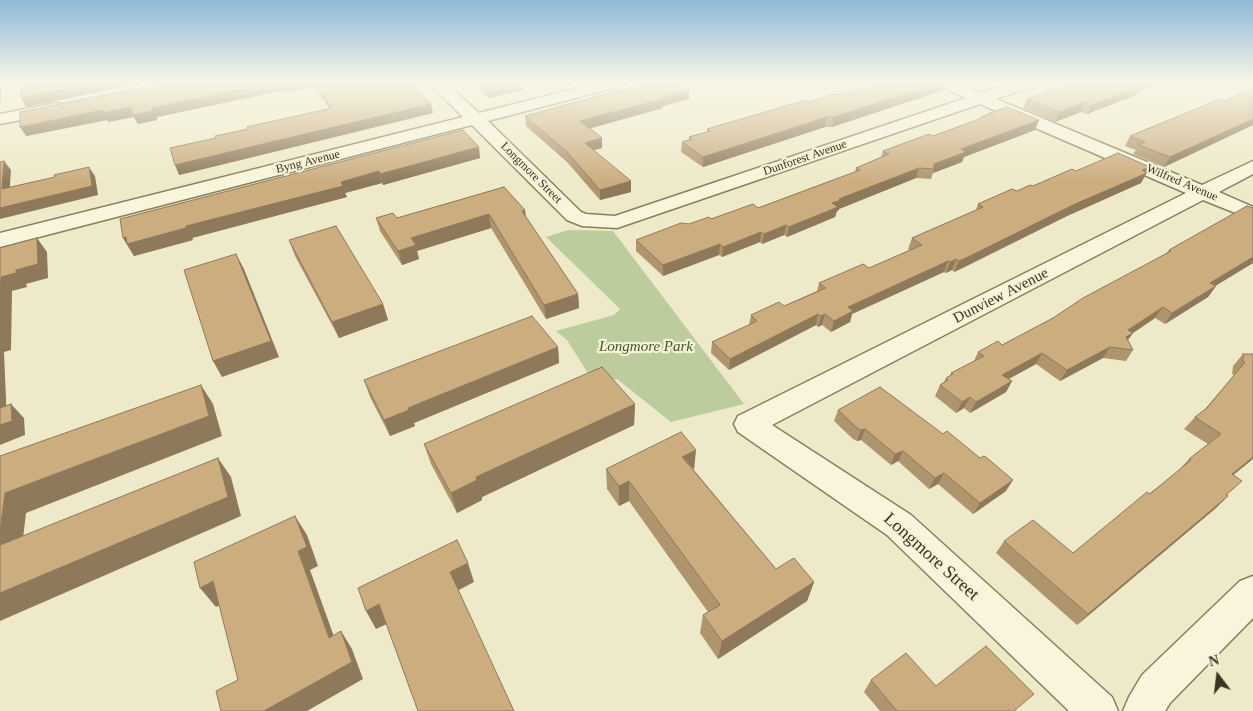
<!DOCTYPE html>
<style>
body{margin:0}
#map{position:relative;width:1253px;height:711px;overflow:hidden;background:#eeeac9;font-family:Georgia,serif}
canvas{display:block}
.north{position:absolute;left:1193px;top:651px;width:50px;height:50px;-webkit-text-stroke:4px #f5f2d8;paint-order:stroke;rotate:345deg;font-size:14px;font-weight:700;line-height:20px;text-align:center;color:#3b3221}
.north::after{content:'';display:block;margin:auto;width:18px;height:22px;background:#3b3221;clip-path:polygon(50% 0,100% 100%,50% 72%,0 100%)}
</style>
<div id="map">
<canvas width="1253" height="711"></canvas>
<div class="north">N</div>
</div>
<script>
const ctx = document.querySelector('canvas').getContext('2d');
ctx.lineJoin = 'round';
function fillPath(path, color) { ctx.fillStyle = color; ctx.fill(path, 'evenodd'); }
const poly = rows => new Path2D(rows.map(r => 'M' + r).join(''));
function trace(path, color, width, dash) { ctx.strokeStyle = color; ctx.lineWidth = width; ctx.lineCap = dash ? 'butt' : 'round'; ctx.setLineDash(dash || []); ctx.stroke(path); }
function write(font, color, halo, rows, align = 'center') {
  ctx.font = font + ' Georgia,serif'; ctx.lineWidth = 4.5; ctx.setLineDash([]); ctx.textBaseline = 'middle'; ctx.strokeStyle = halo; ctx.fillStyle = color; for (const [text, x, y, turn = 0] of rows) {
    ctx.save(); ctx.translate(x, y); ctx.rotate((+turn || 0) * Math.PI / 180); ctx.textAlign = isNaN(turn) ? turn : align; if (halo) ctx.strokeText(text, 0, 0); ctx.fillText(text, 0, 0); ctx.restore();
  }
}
fillPath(poly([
 [568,230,613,231,744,404,671,422,617,379,596,386,567,340,556,331,614,315,620,309,546,237]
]), '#bdcc9c');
const street = poly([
 [429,83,446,83,479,113,597,83,624,83,621,86,488,121,581,212,586,214,615,216,966,98,939,86,936,83,958,83,982,93,1011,83,1035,83,1032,86,996,99,1202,185,1253,161,1253,174,1219,192,1253,207,1253,220,1203,200,772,425,911,515,1112,697,1118,711,1069,711,887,535,738,432,734,424,738,416,1186,193,980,104,617,228,582,226,567,220,472,125,0,247,0,233,463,117,429,83],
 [56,103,62,104,64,108,62,112,0,124,0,114,56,103],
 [1253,576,1253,618,1170,703,1165,711,1123,711,1129,697,1142,675,1240,581,1253,576]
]);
trace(street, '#8a7e5e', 3);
fillPath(street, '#f8f5dc');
fillPath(poly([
 [163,83,411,83,433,113,179,175,216,138,329,108,314,87,287,92,285,90,157,117,157,120,138,124,134,117,108,122,107,120,26,136],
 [472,83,522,83,523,90,489,98],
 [878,83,946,83,944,90,832,127,825,127,703,167,681,152,682,142,689,140,689,137,707,132,707,129,809,102,842,94],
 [1072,83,1159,83,1138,91,1136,95,1087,114,1081,112,1055,122,1023,108,1027,99],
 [1253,88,1253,125,1164,167,1133,154,1136,150,1125,146,1130,136,1224,101],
 [689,90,689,99,663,106,663,108,590,128,602,138,602,148,594,150,631,192,600,200,567,162,526,126,525,116],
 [990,113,1035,130,964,157,962,162,933,173,931,179,916,178,839,209,838,211,837,211,835,217,787,237,784,235,762,244,760,242,722,257,719,255,663,276,636,251,636,240,689,224,758,208,855,172,856,168,881,157,883,151,933,136,981,119,981,117,989,114],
 [463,130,480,158,383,185,382,183,345,193,347,197,192,238,193,240,134,256,123,238],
 [1150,167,1141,183,1067,216,963,268,954,272,952,270,946,273,944,272,852,314,850,322,831,332,822,325,818,327,816,325,729,370,711,353,712,342,749,325,751,315,784,306,817,291,819,283,869,268,910,250,908,249,912,238,976,210,978,204,1017,191,1033,186,1076,171],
 [504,187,526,218,578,294,579,308,546,319,491,228,417,251,419,259,402,265,380,231,376,218,397,218],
 [1253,208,1253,263,1215,286,1216,286,1208,297,1165,324,1155,318,1133,333,1128,340,1133,350,1126,361,1103,358,1060,381,1036,364,1008,379,1012,381,1006,392,970,413,964,408,956,413,935,396,940,385,944,382,946,378,950,376,951,373,974,361,978,352,1002,345,1053,318,1166,254,1169,250],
 [289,240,383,304,388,320,339,338,295,256],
 [558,347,559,363,414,423,415,426,390,436,370,397,364,380],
 [1243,354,1253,354,1233,475,1227,496,1216,508,1077,625,996,553,1004,541,1073,553,1178,471,1189,459,1208,444,1184,429,1195,417,1205,409,1234,375,1232,374,1233,366],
 [635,404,634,425,482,497,482,500,457,513,431,464,424,444],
 [838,410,1006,491,973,514,938,484,929,489,898,461,891,465,861,440,857,441,853,439,834,421],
 [606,469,694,470,776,569,814,582,807,601,718,659,700,633,703,615,708,612,629,501,619,506,607,489],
 [871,680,936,686,1015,711,880,711,864,692]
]), '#af956e');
fillPath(poly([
 [0,83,2,83,0,107],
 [95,83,143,83,26,107,21,98],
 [271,83,283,83,285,90,157,117,157,120,138,124,134,117,108,122,107,120,26,136,20,127,103,110,131,107,152,108],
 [284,83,312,83,314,87,287,92],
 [513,83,522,83,523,90,489,98,488,89],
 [940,83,946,83,944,90,832,127,834,117],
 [1140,83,1159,83,1138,91,1136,95,1087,114,1092,105],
 [689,90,689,99,663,106,663,108,581,131,580,121],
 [1085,102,1081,112,1055,122,1060,112],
 [431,104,433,113,179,175,175,165],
 [827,117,825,127,703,167,703,157],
 [1253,119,1253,125,1164,167,1170,157],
 [1039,120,1035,130,964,157,962,162,933,173,934,169,934,164,961,149],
 [602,138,602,148,586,152,585,143],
 [479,147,480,158,383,185,380,174],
 [4,161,11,170,9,199,2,189],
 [89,167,95,176,98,195,0,219,0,208],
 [1150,167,1141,183,1067,216,954,272,959,261],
 [919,168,916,178,839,209,838,211,837,211,835,217,787,237,789,227,839,199],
 [379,171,382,183,345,193,347,197,192,238,193,240,134,256,123,238,186,226],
 [631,181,631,192,600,200,600,190],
 [525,210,527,223,522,211],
 [489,214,491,228,417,251,419,259,402,265,398,251,411,238],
 [786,225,784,235,762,244,764,234],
 [761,232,760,242,722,257,723,247],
 [37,238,47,252,48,278,26,284,27,287,12,291,11,350,4,352,7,423,11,404,24,418,25,435,0,445,0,301,1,277,16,270],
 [720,244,719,255,663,276,663,265],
 [236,254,244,269,279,357,222,377,213,361],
 [1253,257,1253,263,1202,294,1210,283],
 [956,259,952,270,946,273,950,262],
 [948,261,944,272,852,314,850,322,831,332,834,321,848,307],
 [1216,286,1208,297,1165,324,1172,313],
 [578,294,579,308,546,319,544,305],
 [383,304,388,320,339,338,332,322],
 [1163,307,1155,318,1133,333,1125,344,1128,330],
 [818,314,816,325,729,370,730,359],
 [825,314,822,325,818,327,821,316],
 [558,347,559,363,414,423,415,426,390,436,384,420,408,408],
 [1110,347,1103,358,1060,381,1067,370],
 [1042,353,1036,364,996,386,1002,375],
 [1012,381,1006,392,970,413,976,402],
 [201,385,213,404,222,436,26,513,20,564,0,547,0,531,5,493],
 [970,397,964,408,956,413,962,402],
 [635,404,634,425,482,497,482,500,457,513,451,493,476,477],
 [865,429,861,440,857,441,861,430],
 [696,450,694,470,682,457],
 [903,451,898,461,891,465,895,454],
 [1253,457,1253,459,1220,486,1232,474],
 [218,458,231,477,241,516,0,621,0,593],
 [944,473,938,484,929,489,935,478],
 [1013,480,1006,491,973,514,980,503],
 [629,481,629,501,619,506,619,486],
 [1228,496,1216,508,1077,625,1088,614],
 [295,516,307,535,318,566,310,570,341,656,329,638,298,551],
 [468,563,474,582,457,591,450,572],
 [213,581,229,600,216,607,200,588],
 [814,582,807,601,718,659,722,641],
 [379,604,389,623,376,629,366,611],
 [341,631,352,649,363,679,307,711,264,711]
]), '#8e795a');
const building = poly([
 [21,83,95,83,21,98,21,83],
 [163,83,271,83,152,108,153,111,133,115,131,107,103,113,103,110,20,127,20,112,163,83],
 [314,83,411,83,431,104,175,165,170,148,216,138,215,136,248,129,247,127,332,108,314,83],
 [481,83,513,83,488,89,481,83],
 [646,83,678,83,689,90,661,98,663,99,580,121,602,138,585,143,631,181,600,190,567,152,525,116,646,83],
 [878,83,940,83,834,117,827,117,703,157,682,142,692,139,689,137,710,131,707,129,806,100,809,102,831,95,842,94,878,83],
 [1072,83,1140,83,1137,84,1141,86,1092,105,1085,102,1060,112,1027,99,1072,83],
 [1253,88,1253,119,1170,157,1139,145,1145,142,1130,136,1203,106,1220,99,1224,101,1253,88],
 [1007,107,1039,120,961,149,966,152,934,164,934,169,919,168,839,199,841,200,832,203,838,207,789,227,786,225,764,234,761,232,723,247,720,244,663,265,636,240,681,223,689,224,709,217,711,219,753,204,758,208,860,170,856,168,889,154,883,151,929,134,933,136,982,118,981,117,991,113,990,113,1007,107],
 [463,130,479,147,380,174,379,171,341,182,343,186,186,226,186,228,127,244,126,237,123,238,120,219,463,130],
 [1118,153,1150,167,1142,170,1147,173,1073,205,968,257,959,261,956,259,950,262,948,261,848,307,853,311,834,321,825,314,821,316,818,314,730,359,712,342,757,321,751,315,779,302,784,306,826,288,819,283,863,264,869,268,922,245,912,238,983,207,978,204,1012,189,1017,191,1030,185,1033,186,1072,169,1076,171,1118,153],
 [4,161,2,189,55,177,54,175,89,167,92,186,0,208,0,162,4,161],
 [504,187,525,210,522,211,578,294,544,305,489,214,411,238,416,245,398,251,376,218,393,213,397,218,504,187],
 [1247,206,1253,208,1253,257,1210,283,1216,286,1172,313,1163,307,1128,330,1133,333,1126,337,1133,350,1110,347,1067,370,1042,353,1002,375,1012,381,976,402,970,397,962,402,940,385,948,380,946,378,953,374,951,373,984,356,978,352,998,341,1002,345,1053,318,1083,298,1171,251,1169,250,1247,206],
 [336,226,383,304,332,322,289,240,336,226],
 [37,238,38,264,16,270,16,273,1,277,0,301,0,248,37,238],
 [236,254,271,341,213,361,184,270,236,254],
 [532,316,558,347,408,408,409,410,384,420,364,380,532,316],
 [1243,354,1253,354,1253,457,1232,474,1242,481,1226,495,1228,496,1088,614,1004,541,1033,520,1073,553,1147,492,1150,494,1191,460,1189,459,1221,434,1195,417,1207,408,1245,362,1243,362,1243,354],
 [602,367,635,404,476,477,477,480,451,493,424,444,602,367],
 [201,385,209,416,5,493,0,531,0,456,201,385],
 [880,387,943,434,947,431,980,458,984,456,986,457,1013,480,980,503,944,473,935,478,903,451,895,454,865,429,861,430,857,428,838,410,880,387],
 [11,404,12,421,0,425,0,408,11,404],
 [681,432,696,450,682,457,776,569,794,558,814,582,722,641,703,615,720,605,629,481,619,486,606,469,681,432],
 [218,458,228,497,0,593,0,545,218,458],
 [295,516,307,547,298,551,329,638,341,631,352,662,264,711,221,711,216,691,238,680,213,581,200,588,194,562,295,516],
 [457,540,468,563,450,572,514,711,418,711,379,604,366,611,358,588,457,540],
 [986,646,1034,694,1014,711,897,711,871,680,906,653,936,686,986,646]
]);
fillPath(building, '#cbad80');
trace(building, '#8e795a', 1);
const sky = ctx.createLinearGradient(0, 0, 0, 183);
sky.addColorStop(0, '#8fbad8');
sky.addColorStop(0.45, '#f7f6e7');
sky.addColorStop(1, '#f7f6e700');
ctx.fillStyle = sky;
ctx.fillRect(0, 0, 1253, 183);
write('12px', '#3b3221', '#f5f2d8', [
 ["Dunforest Avenue",805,158,-19],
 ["Byng Avenue",308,162,-14],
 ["Longmore Street",531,173,45],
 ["Wilfred Avenue",1182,183,23]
]);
write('15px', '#3b3221', '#f5f2d8', [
 ["Dunview Avenue",1001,296,-27]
]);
write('italic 15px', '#425628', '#f5f2d8', [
 ["Longmore Park",646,347]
]);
write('18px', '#3b3221', '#f5f2d8', [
 ["Longmore Street",931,557,42]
]);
</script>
